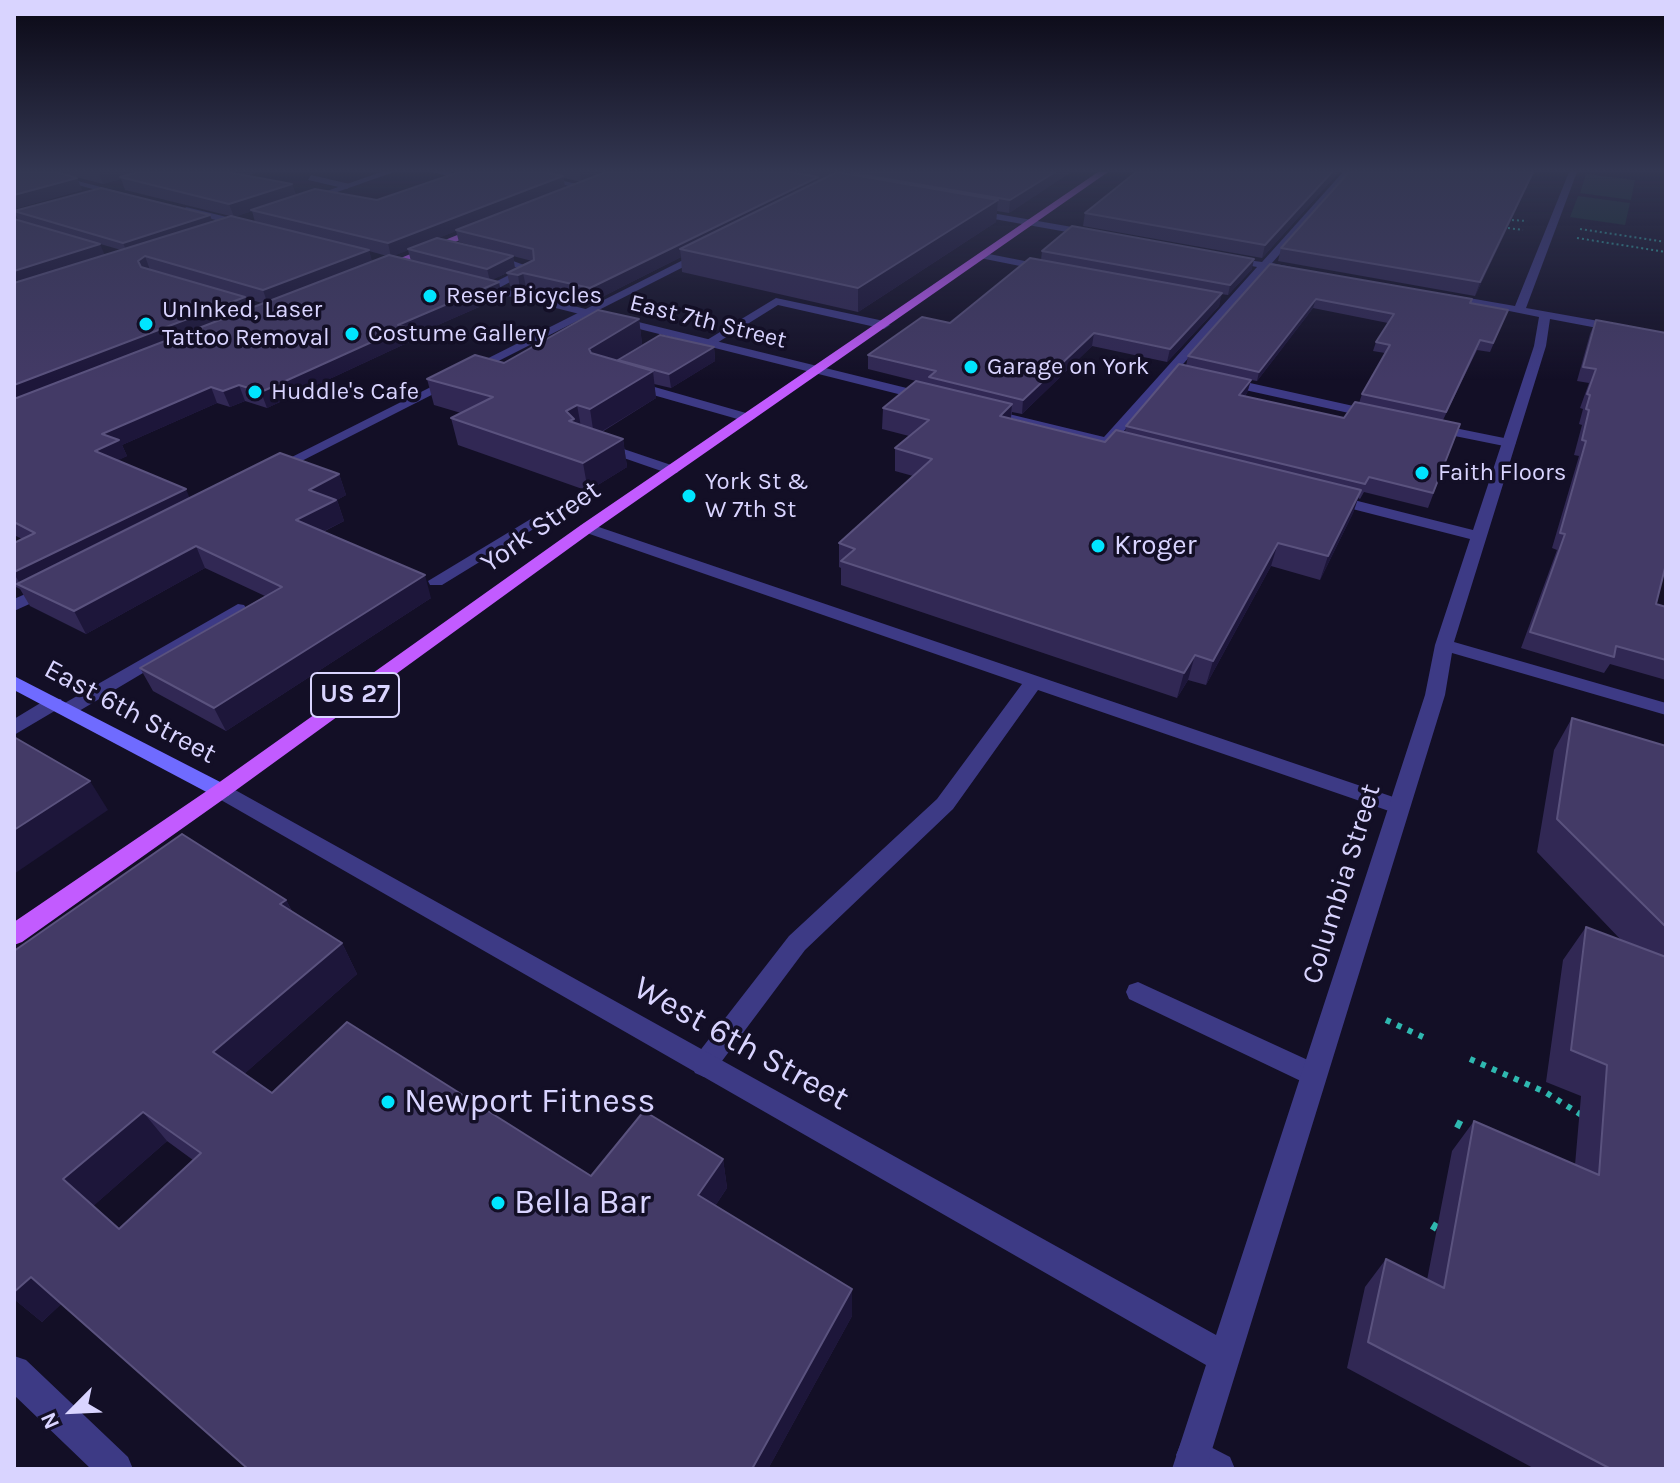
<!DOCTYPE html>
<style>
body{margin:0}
#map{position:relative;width:1680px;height:1483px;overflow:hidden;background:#130f26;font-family:Karla,sans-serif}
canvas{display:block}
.frame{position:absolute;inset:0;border:16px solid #d9d4ff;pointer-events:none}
.north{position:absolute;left:32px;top:1371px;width:80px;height:80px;-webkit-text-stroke:6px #130f26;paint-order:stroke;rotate:246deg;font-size:22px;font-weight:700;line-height:32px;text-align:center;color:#d9d4ff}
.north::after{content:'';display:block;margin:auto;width:28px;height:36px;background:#d9d4ff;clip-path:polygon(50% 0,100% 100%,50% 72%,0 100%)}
</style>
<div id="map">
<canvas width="1680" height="1483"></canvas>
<div class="frame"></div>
<div class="north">N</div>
</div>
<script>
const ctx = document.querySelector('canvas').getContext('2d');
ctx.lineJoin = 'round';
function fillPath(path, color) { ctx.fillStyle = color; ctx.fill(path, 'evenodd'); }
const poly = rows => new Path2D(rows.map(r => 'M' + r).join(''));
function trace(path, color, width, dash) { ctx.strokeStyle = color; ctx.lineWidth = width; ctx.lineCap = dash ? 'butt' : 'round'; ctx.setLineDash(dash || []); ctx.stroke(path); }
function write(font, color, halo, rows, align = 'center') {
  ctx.font = font + ' Karla,sans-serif'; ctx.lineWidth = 7; ctx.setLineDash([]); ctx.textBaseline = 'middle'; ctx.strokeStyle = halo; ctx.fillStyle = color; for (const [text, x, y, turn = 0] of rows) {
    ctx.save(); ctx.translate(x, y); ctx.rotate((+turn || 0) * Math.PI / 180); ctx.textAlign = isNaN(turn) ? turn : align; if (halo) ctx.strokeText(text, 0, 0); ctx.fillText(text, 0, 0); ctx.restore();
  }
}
fillPath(poly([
 [1586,174,1635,180,1631,200,1580,193],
 [1578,196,1630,203,1625,225,1570,217]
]), '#12302f');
trace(poly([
 [1512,220,1527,221],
 [1508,228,1523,230],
 [1580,229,1666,242],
 [1577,238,1666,252]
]), '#2fb8b0', 2, [2, 3]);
trace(poly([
 [1386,1020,1423,1037],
 [1470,1059,1545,1092,1583,1116]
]), '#2fb8b0', 6, [5, 7]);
trace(poly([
 [1456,1123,1474,1132],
 [1432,1225,1437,1228]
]), '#2fb8b0', 8, [6, 9]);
fillPath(poly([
 [433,172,449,172,469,178,465,181,433,172],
 [508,172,525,172,590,187,586,190,508,172],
 [311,175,350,184,351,186,347,189,308,180,311,175],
 [705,249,709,250,709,254,278,473,268,473,266,470,705,249],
 [984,253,1050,266,1055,269,1050,272,980,258,979,256,984,253],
 [486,254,494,254,535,269,495,290,487,290,487,286,521,269,486,258,486,254],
 [776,298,884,321,890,325,884,329,778,305,712,346,702,343,776,298],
 [1223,377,1376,411,1383,415,1376,419,1218,384,1218,378,1223,377],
 [630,380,753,415,755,418,748,422,625,387,624,384,630,380],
 [1430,423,1509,439,1516,443,1509,447,1425,430,1425,424,1430,423],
 [600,441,677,467,679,470,677,473,667,473,595,448,595,442,600,441],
 [534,517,542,522,540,525,442,585,430,585,428,581,534,517],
 [587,523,1405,801,1408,806,1405,811,1389,811,1038,690,953,809,805,950,713,1073,704,1077,695,1073,691,1065,695,1057,789,936,937,799,1022,684,581,531,579,528,587,523],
 [50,583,56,584,58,588,56,592,14,611,14,599,50,583],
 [238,604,244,605,247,609,244,613,74,714,60,714,58,709,14,735,14,719,47,699,61,699,63,704,238,604],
 [1138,982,1323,1067,1327,1075,1323,1083,1314,1087,1305,1083,1129,999,1126,992,1129,985,1138,982],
 [14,1356,26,1360,128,1457,133,1469,91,1469,14,1395,14,1356],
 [1193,1438,1230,1457,1235,1469,1181,1467,1176,1455,1181,1443,1193,1438]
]), '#3d3a85');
fillPath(poly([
 [28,172,43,172,128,194,123,197,28,172],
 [381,172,394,172,309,202,301,200,381,172],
 [1343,172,1352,172,1272,263,1296,268,1296,272,1267,269,1116,440,1137,445,1137,451,1107,446,977,412,984,408,1104,437,1257,267,1225,261,1225,257,1262,262,1343,172],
 [1569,172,1577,172,1526,308,1666,333,1666,341,1550,319,1546,346,1454,642,1666,703,1666,715,1452,653,1445,695,1206,1469,1172,1469,1206,1365,214,796,211,791,214,786,228,786,1216,1335,1425,695,1435,645,1470,539,1325,502,1322,499,1330,494,1473,530,1534,346,1539,317,1440,297,1446,294,1515,306,1569,172],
 [186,207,251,223,253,225,248,228,183,212,186,207],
 [969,209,1095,231,1100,234,1095,237,966,214,969,209],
 [476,282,931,394,933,397,926,401,472,287,471,285,476,282]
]), '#3d3a85');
fillPath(poly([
 [14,676,228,786,231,791,228,796,214,796,14,690,14,676]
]), '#6f6bff');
fillPath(poly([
 [1098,172,1108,172,593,531,228,796,22,942,14,945,14,922,214,786,581,525,1098,172],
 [482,225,485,230,385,270,376,268,482,225]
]), '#c25bff');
fillPath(poly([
 [14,172,258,172,246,176,292,184,296,195,377,200,459,172,852,172,848,174,852,175,852,173,1071,172,1009,213,997,211,996,222,858,312,682,272,681,257,592,302,526,287,520,289,510,286,507,273,491,280,502,297,408,338,409,342,267,408,245,401,230,407,217,403,122,445,127,456,118,460,190,498,339,474,346,495,337,500,344,521,323,532,431,598,226,731,153,691,140,668,265,596,205,568,86,634,30,606,20,589,14,586,14,543,22,539,14,535,14,219,105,255,121,250,18,220,14,211,212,222,230,216,125,190,121,179,103,184,60,173,77,178,82,190,14,209],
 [564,178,581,182,565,188],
 [252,211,255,222,234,217],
 [456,231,459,242,532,261,515,269,513,256,438,238],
 [408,250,411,261,393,256],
 [369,251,387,256,372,262],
 [245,298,262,303,263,303,249,309],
 [1339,172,1262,258,1083,226,1085,213],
 [1534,172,1475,296,1278,261,1281,248],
 [1042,251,1252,269,1228,295,1221,294,1219,306,1167,362,1092,346,1022,414,1012,412,1011,418,1105,442,1125,432,1126,426,1186,366,1188,356,1270,264,1508,310,1490,352,1477,350,1443,420,1460,424,1428,508,1364,492,1360,499,1358,498,1353,513,1320,580,1271,566,1206,685,1188,680,1177,698,841,585,841,568,839,567,839,543,913,476,895,471,895,448,909,436,882,429,883,408,916,381,868,369,868,355,950,323,1041,260],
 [1313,308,1388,323,1376,342,1373,351,1385,353,1362,394,1359,403,1344,418,1245,396,1247,393,1251,380,1257,381],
 [639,319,642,344,616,360,714,347,715,361,671,388,654,384,656,398,602,432,623,439,627,467,588,491,458,445,451,418,461,413,434,405,427,379,504,363],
 [1596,320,1656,604,1666,607,1666,680,1610,664,1604,673,1521,648,1557,550,1552,548,1579,456,1574,455,1582,425,1579,424,1583,409,1580,408,1589,383,1577,381,1590,334],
 [1572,718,1666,746,1666,1469,1535,1469,1347,1368,1365,1287,1386,1259,1427,1280,1452,1151,1474,1121,1575,1165,1581,1096,1546,1082,1563,960,1586,927,1622,941,1537,852,1554,750],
 [286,900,292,911,342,943,357,974,244,1074,272,1093,591,1176,723,1159,727,1188,715,1206,852,1289,852,1316,768,1469,248,1469,61,1304,42,1322,14,1299],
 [167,1141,193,1160,119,1229,93,1206]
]), '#312854');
fillPath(poly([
 [98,172,146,172,120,177,121,179,103,184],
 [219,172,258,172,223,183],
 [580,172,607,172,581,182],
 [1055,172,1071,172,1009,213,1010,200],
 [1332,172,1339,172,1262,258,1265,245],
 [1533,172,1534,172,1475,296,1480,282],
 [563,176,565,188,456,230,456,231,391,257,388,243],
 [818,177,818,189,680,249,681,257,592,302,590,288],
 [77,178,82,190,14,209,14,195],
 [292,184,296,197,234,217,229,204],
 [998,200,996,222,858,312,858,288],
 [210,215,213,223,127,252,123,243],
 [100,244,106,258,14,288,14,271],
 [369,250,373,264,268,305,263,290],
 [145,256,150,270,144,275,138,261],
 [513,256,515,269,490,281,487,269],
 [1254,259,1252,269,1228,295,1230,285],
 [523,273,526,287,520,289,518,275],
 [499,282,502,297,408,338,409,342,267,408,261,392,398,325],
 [1222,293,1219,306,1167,362,1170,349],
 [245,297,250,312,14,405,14,385],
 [1316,299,1313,308,1257,381,1259,372],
 [639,319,642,344,593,375,589,349],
 [1094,333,1092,346,1022,414,1023,400],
 [714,347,715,361,671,388,669,374],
 [653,371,656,398,594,436,590,409],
 [1251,380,1247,393,1235,409,1239,395],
 [239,385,245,401,230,407,223,391],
 [211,387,217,403,122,445,127,456,103,468,95,451,102,434],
 [1012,404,1010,426,1000,416],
 [577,405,582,432,579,446,566,411],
 [623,439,627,467,588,491,583,463],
 [339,474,346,495,337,500,344,521,304,541,296,520,309,490],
 [186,489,193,506,21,585,14,574,14,572],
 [1361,490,1353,513,1320,580,1328,556],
 [1278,543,1271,566,1206,685,1213,661],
 [196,546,205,568,86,634,74,611],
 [425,575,431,598,226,731,214,708],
 [1195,655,1188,680,1177,698,1184,673],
 [90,781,108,810,14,874,14,830],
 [286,900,302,931,280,904],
 [342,943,357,974,234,1083,213,1052],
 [143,1112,167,1141,91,1208,63,1179],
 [723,1159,727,1188,703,1224,698,1195],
 [31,1277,61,1304,42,1322,14,1299,14,1292],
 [852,1289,852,1316,768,1469,752,1469]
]), '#1d163a');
const building = poly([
 [14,172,56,172,77,178,14,195,14,172],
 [138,172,227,172,292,184,229,204,120,177,138,172],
 [459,172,544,172,563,176,388,243,251,210,315,189,377,200,459,172],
 [606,172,790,172,818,177,590,288,523,273,518,275,507,273,534,260,533,249,456,230,606,172],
 [837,172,998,200,858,288,680,249,837,172],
 [854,172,1055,172,1010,200,852,173,854,172],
 [1136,172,1332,172,1265,245,1085,213,1136,172],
 [1349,172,1533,172,1480,282,1281,248,1349,172],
 [101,188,210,215,123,243,14,211,101,188],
 [231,216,369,250,263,290,145,256,138,261,141,267,245,297,14,385,14,283,231,216],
 [14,219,100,244,14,271,14,219],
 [1072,226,1254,259,1230,285,1042,251,1072,226],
 [437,238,513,256,487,269,408,249,437,238],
 [389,255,499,282,398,325,405,327,261,392,239,385,223,391,211,387,102,434,119,440,95,451,186,489,14,572,14,543,35,533,14,522,14,399,389,255],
 [1030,258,1222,293,1170,349,1094,333,1023,400,929,377,936,371,868,355,922,317,950,323,1030,258],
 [1270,264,1472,299,1470,303,1508,310,1493,343,1480,340,1446,412,1362,394,1390,345,1376,342,1394,314,1316,299,1259,372,1188,356,1270,264],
 [598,310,639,319,589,349,591,353,653,371,590,409,577,405,566,411,574,419,569,421,623,439,583,463,451,418,493,397,427,379,475,355,504,363,598,310],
 [1596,320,1666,333,1666,564,1656,604,1666,607,1666,660,1616,646,1614,657,1530,632,1565,534,1560,533,1586,441,1582,440,1589,410,1586,409,1590,395,1587,394,1596,369,1583,367,1596,320],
 [660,335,714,347,669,374,618,360,660,335],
 [1179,364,1251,380,1239,395,1344,418,1355,402,1460,424,1433,493,1369,477,1365,484,1126,426,1179,364],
 [916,381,1012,404,1000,416,1105,442,1116,430,1361,490,1328,556,1278,543,1213,661,1195,655,1184,673,841,561,855,549,839,543,932,459,895,448,929,420,883,408,916,381],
 [280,453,339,474,309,490,336,500,296,520,425,575,214,708,140,668,282,587,196,546,74,611,17,584,280,453],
 [1572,718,1666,746,1666,927,1557,819,1572,718],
 [14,737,90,781,14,830,14,737],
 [182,834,286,900,280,904,342,943,213,1052,272,1093,347,1022,591,1176,644,1111,723,1159,698,1195,852,1289,752,1469,248,1469,31,1277,14,1292,14,951,182,834],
 [143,1112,201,1153,119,1229,63,1179,143,1112],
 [1586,927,1666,957,1666,1469,1611,1469,1368,1342,1386,1259,1444,1288,1474,1121,1599,1175,1607,1065,1571,1050,1586,927]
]);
fillPath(building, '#433a66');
trace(building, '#5a527e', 2);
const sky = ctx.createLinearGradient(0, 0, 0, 380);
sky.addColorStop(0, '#0a0815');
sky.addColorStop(0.45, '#333752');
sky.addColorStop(1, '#33375200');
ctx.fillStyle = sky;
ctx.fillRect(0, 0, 1680, 380);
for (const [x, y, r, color] of [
 [430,296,8,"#00e5ff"],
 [146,324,8,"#00e5ff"],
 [352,334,8,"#00e5ff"],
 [971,367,8,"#00e5ff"],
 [255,392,8,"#00e5ff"],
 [1422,473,8,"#00e5ff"],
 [689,496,8,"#00e5ff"],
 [1098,546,8,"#00e5ff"],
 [388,1102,8,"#00e5ff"],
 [498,1203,8,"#00e5ff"]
]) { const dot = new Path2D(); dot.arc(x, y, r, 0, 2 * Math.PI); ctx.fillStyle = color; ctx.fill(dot); trace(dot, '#130f26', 3); }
write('24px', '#d9d4ff', '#130f26', [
 ["Reser Bicycles",446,296],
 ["UnInked, Laser",162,310],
 ["Tattoo Removal",162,338],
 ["Costume Gallery",368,334],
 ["Garage on York",987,367],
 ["Huddle's Cafe",271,392],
 ["Faith Floors",1438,473],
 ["York St &",705,482],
 ["W 7th St",705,510]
], 'left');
write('24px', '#d9d4ff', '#130f26', [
 ["East 7th Street",708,322,14]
]);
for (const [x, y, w] of [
 [355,695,88]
]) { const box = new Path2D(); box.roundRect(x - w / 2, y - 22, w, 44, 6); ctx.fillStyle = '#130f26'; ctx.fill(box); trace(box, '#d9d4ff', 2); }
write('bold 26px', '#d9d4ff', null, [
 ["US 27",355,695]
]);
write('28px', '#d9d4ff', '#130f26', [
 ["York Street",541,527,-35],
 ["East 6th Street",130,712,28],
 ["Columbia Street",1342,884,-73]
]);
write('28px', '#d9d4ff', '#130f26', [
 ["Kroger",1114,546]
], 'left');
write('34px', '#d9d4ff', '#130f26', [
 ["West 6th Street",741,1044,29]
]);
write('34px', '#d9d4ff', '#130f26', [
 ["Newport Fitness",404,1102],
 ["Bella Bar",514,1203]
], 'left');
</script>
